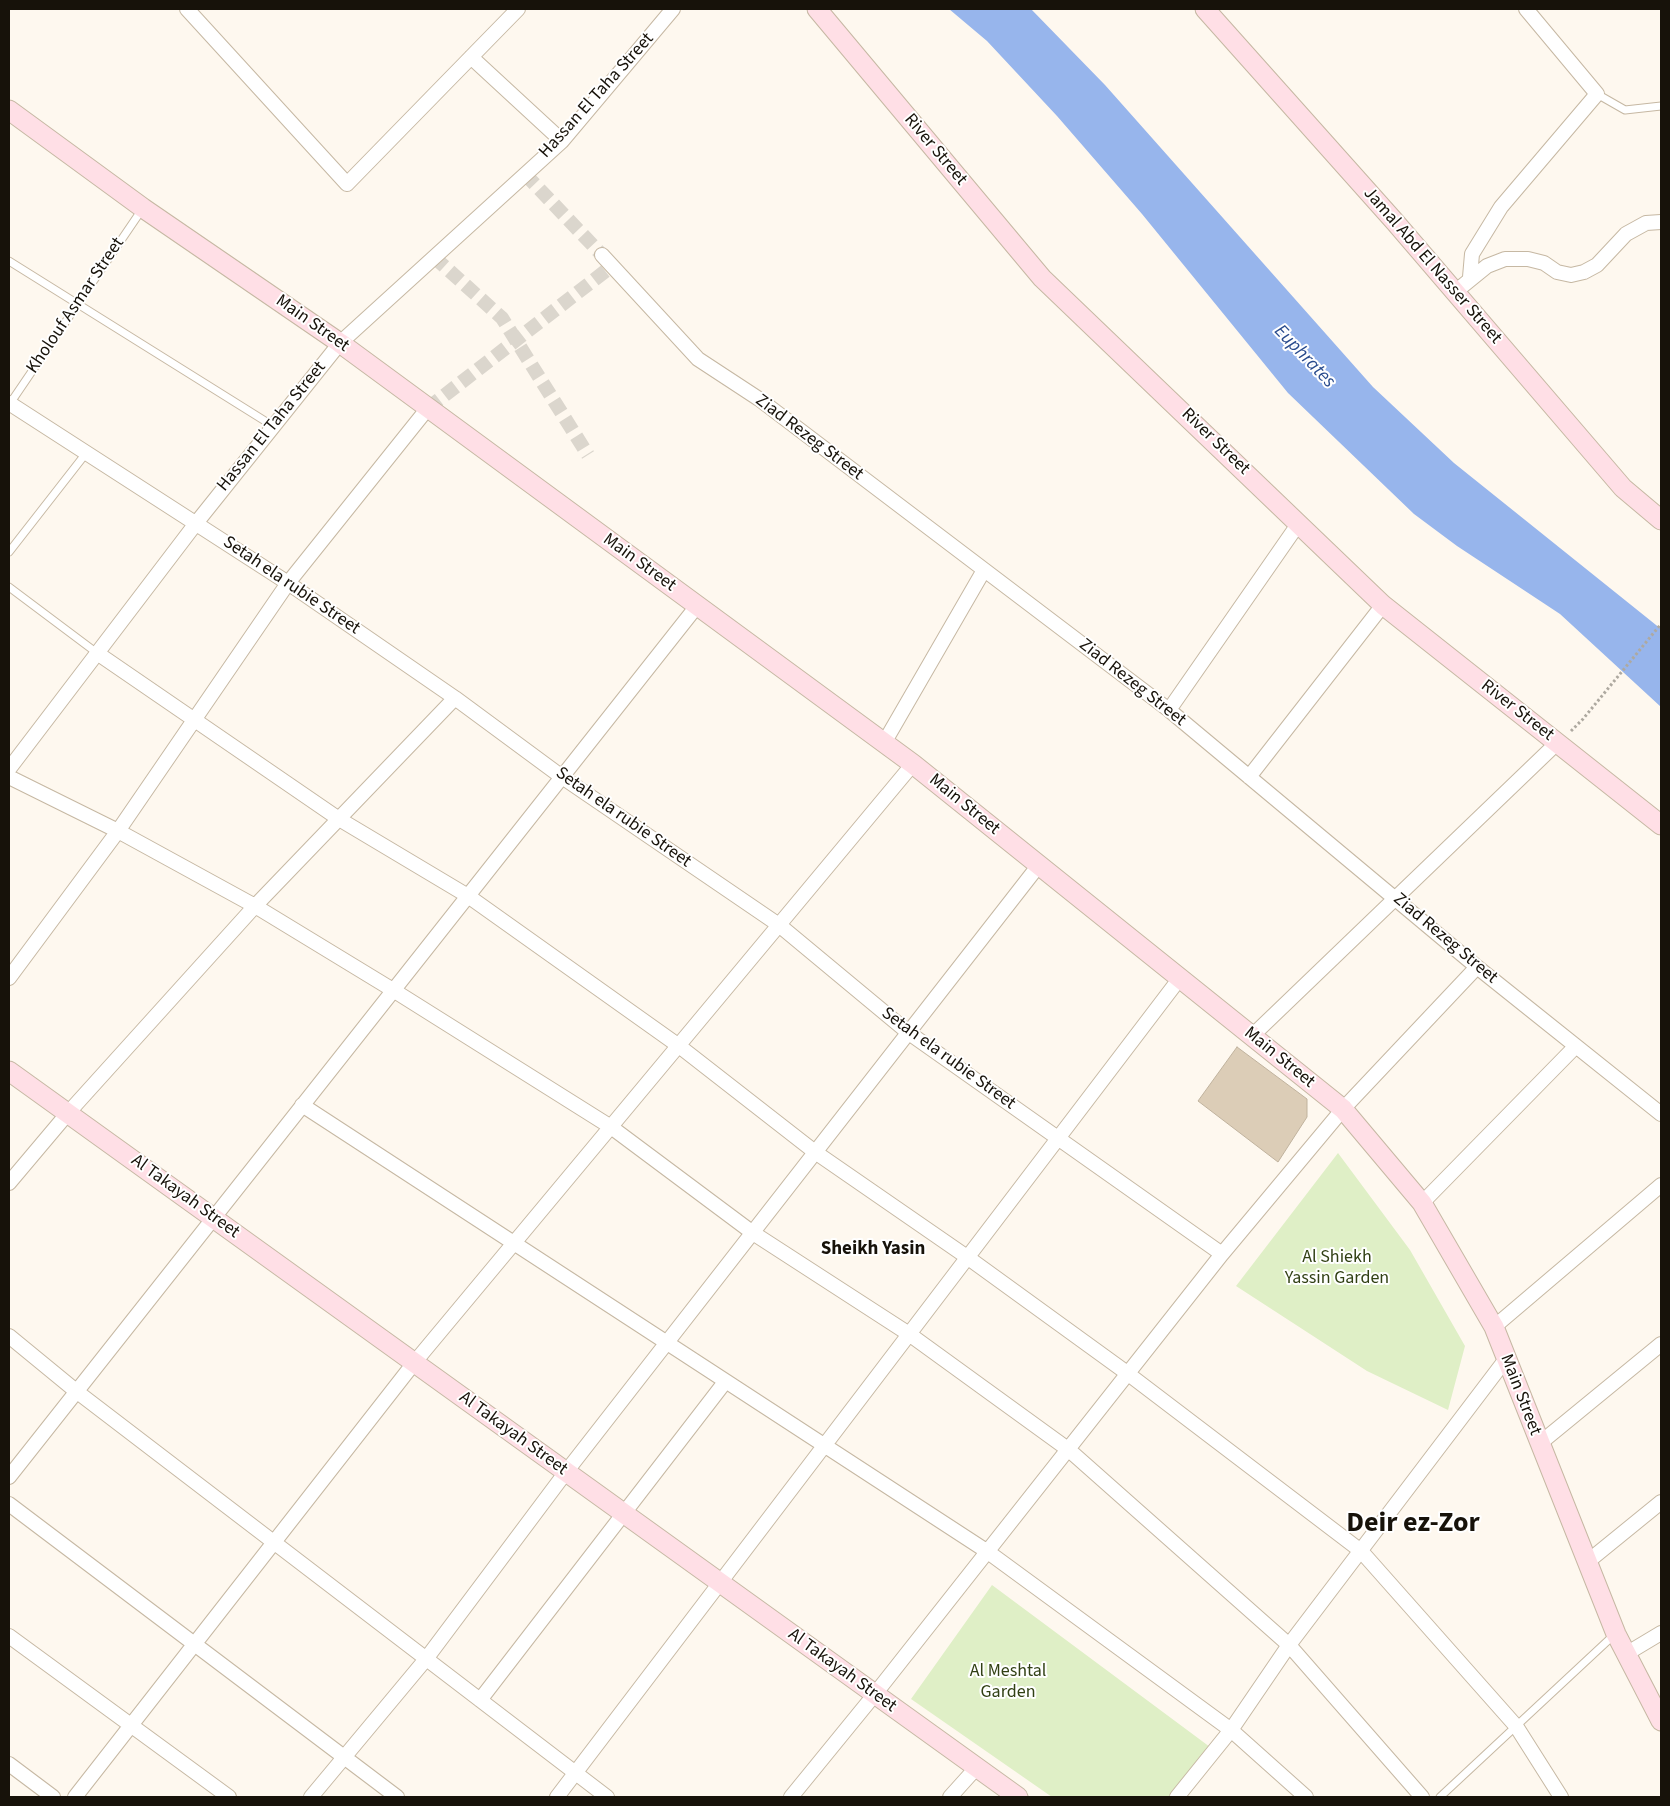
<!DOCTYPE html>
<style>
body{margin:0}
#map{position:relative;width:1670px;height:1806px;overflow:hidden;background:#fef8ef;font-family:"Source Sans 3",sans-serif}
canvas{display:block}
.frame{position:absolute;inset:0;border:10px solid #17120a;pointer-events:none}
</style>
<div id="map">
<canvas width="1670" height="1806"></canvas>
<div class="frame"></div>
</div>
<script>
const ctx = document.querySelector('canvas').getContext('2d');
ctx.lineJoin = 'round';
function fillPath(path, color) { ctx.fillStyle = color; ctx.fill(path, 'evenodd'); }
const poly = rows => new Path2D(rows.map(r => 'M' + r).join(''));
function trace(path, color, width, dash) { ctx.strokeStyle = color; ctx.lineWidth = width; ctx.lineCap = dash ? 'butt' : 'round'; ctx.setLineDash(dash || []); ctx.stroke(path); }
function write(font, color, halo, rows, align = 'center') {
  ctx.font = font + ' "Source Sans 3",sans-serif'; ctx.lineWidth = 4; ctx.setLineDash([]); ctx.textBaseline = 'middle'; ctx.strokeStyle = halo; ctx.fillStyle = color; for (const [text, x, y, turn = 0] of rows) {
    ctx.save(); ctx.translate(x, y); ctx.rotate((+turn || 0) * Math.PI / 180); ctx.textAlign = isNaN(turn) ? turn : align; if (halo) ctx.strokeText(text, 0, 0); ctx.fillText(text, 0, 0); ctx.restore();
  }
}
fillPath(poly([
 [1338,1153,1410,1250,1465,1346,1448,1410,1367,1371,1236,1286],
 [992,1585,1210,1747,1168,1797,1052,1797,911,1699]
]), '#dfefc6');
fillPath(poly([
 [949,9,1031,9,1105,85,1373,387,1454,463,1661,629,1661,707,1560,614,1457,546,1414,514,1288,393,1142,214,1057,116,987,41]
]), '#97b5ec');
const building = poly([
 [1237,1047,1307,1099,1307,1117,1278,1162,1198,1101,1237,1047]
]);
fillPath(building, '#dccdb7');
trace(building, '#c0b29d', 1);
trace(poly([
 [525,174,602,255],
 [434,257,502,318,588,455],
 [428,408,612,266]
]), '#dbd6cd', 14, [14, 7]);
const lane = poly([
 [1597,94,1625,110,1661,106],
 [9,261,273,426],
 [9,405,143,208],
 [9,552,87,452],
 [9,587,97,653],
 [1440,1797,1615,1634]
]);
const street = poly([
 [187,9,347,184,518,9],
 [471,57,562,141],
 [602,255,698,359,759,399,1169,710,1477,967,1661,1114],
 [1470,277,1472,254,1501,207,1597,94,1526,9],
 [1455,292,1487,266,1505,259,1528,259,1544,263,1557,272,1571,275,1584,272,1597,265,1626,234,1646,223,1661,222],
 [9,403,288,583,455,698,562,777,779,925,909,1033,1222,1254],
 [97,653,339,819,468,896,679,1046,815,1152,967,1257,1127,1373,1361,1551,1516,1726,1561,1797],
 [1169,710,1299,523],
 [884,743,984,570],
 [9,769,197,522,340,343,562,141,673,9],
 [9,777,118,831,255,906,393,990,611,1127,753,1233,909,1334,1069,1450,1289,1645,1422,1797],
 [1249,777,1383,605],
 [9,978,118,831,288,583,428,408],
 [1252,1036,1557,743],
 [302,1105,988,1552,1231,1730,1306,1797],
 [9,1183,68,1113,255,906,455,698],
 [1422,1203,1576,1046],
 [1494,1327,1661,1185],
 [9,1336,76,1391,607,1797],
 [1539,1444,1661,1344],
 [9,1477,697,606],
 [9,1504,397,1797],
 [1586,1563,1661,1502],
 [9,1636,229,1797],
 [1626,1654,1661,1633],
 [480,1700,725,1382],
 [9,1764,53,1797],
 [75,1797,414,1363,913,764],
 [311,1797,426,1659,566,1472,1039,865],
 [557,1797,1180,978],
 [791,1797,875,1694,1222,1254,1343,1109,1477,967],
 [950,1797,977,1767],
 [1177,1797,1231,1730,1289,1645,1506,1359]
]);
const secondary = poly([
 [817,9,1042,278,1383,605,1661,825],
 [1205,9,1395,222,1623,488,1661,520],
 [9,110,143,208,340,343,913,764,1343,1109,1422,1203,1494,1327,1616,1634,1661,1721],
 [9,1071,1018,1797]
]);
trace(lane, '#c6b8a3', 9);
trace(street, '#c6b8a3', 16);
trace(secondary, '#c6b8a3', 21);
trace(poly([
 [1571,731,1583,719,1661,624]
]), '#aea9a0', 3, [2.5, 2.5]);
trace(lane, '#fff', 7);
trace(street, '#fff', 14);
trace(secondary, '#ffdfe6', 19);
write('18px', '#17120a', '#fff', [
 ["Hassan El Taha Street",597,96,-48],
 ["River Street",935,150,50],
 ["Jamal Abd El Nasser Street",1432,266,49],
 ["Kholouf Asmar Street",76,306,-56],
 ["Main Street",312,324,35],
 ["Hassan El Taha Street",272,427,-51],
 ["Ziad Rezeg Street",809,438,37],
 ["River Street",1215,442,44],
 ["Main Street",639,563,36],
 ["Setah ela rubie Street",291,586,34],
 ["Ziad Rezeg Street",1132,683,38],
 ["River Street",1517,711,38],
 ["Main Street",964,805,39],
 ["Setah ela rubie Street",623,818,35],
 ["Ziad Rezeg Street",1445,939,40],
 ["Main Street",1279,1058,39],
 ["Setah ela rubie Street",948,1059,36],
 ["Al Takayah Street",185,1197,36],
 ["Main Street",1520,1395,69],
 ["Al Takayah Street",513,1434,36],
 ["Al Takayah Street",842,1671,36]
]);
write('18px', '#314014', '#fff', [
 ["Al Shiekh",1337,1258],
 ["Yassin Garden",1337,1279],
 ["Al Meshtal",1008,1672],
 ["Garden",1008,1693]
]);
write('italic 19px', '#294b8d', '#fff', [
 ["Euphrates",1304,357,46]
]);
write('bold 19px', '#17120a', '#fff', [
 ["Sheikh Yasin",873,1250]
]);
write('bold 28px', '#17120a', '#fff', [
 ["Deir ez-Zor",1413,1525]
]);
</script>
